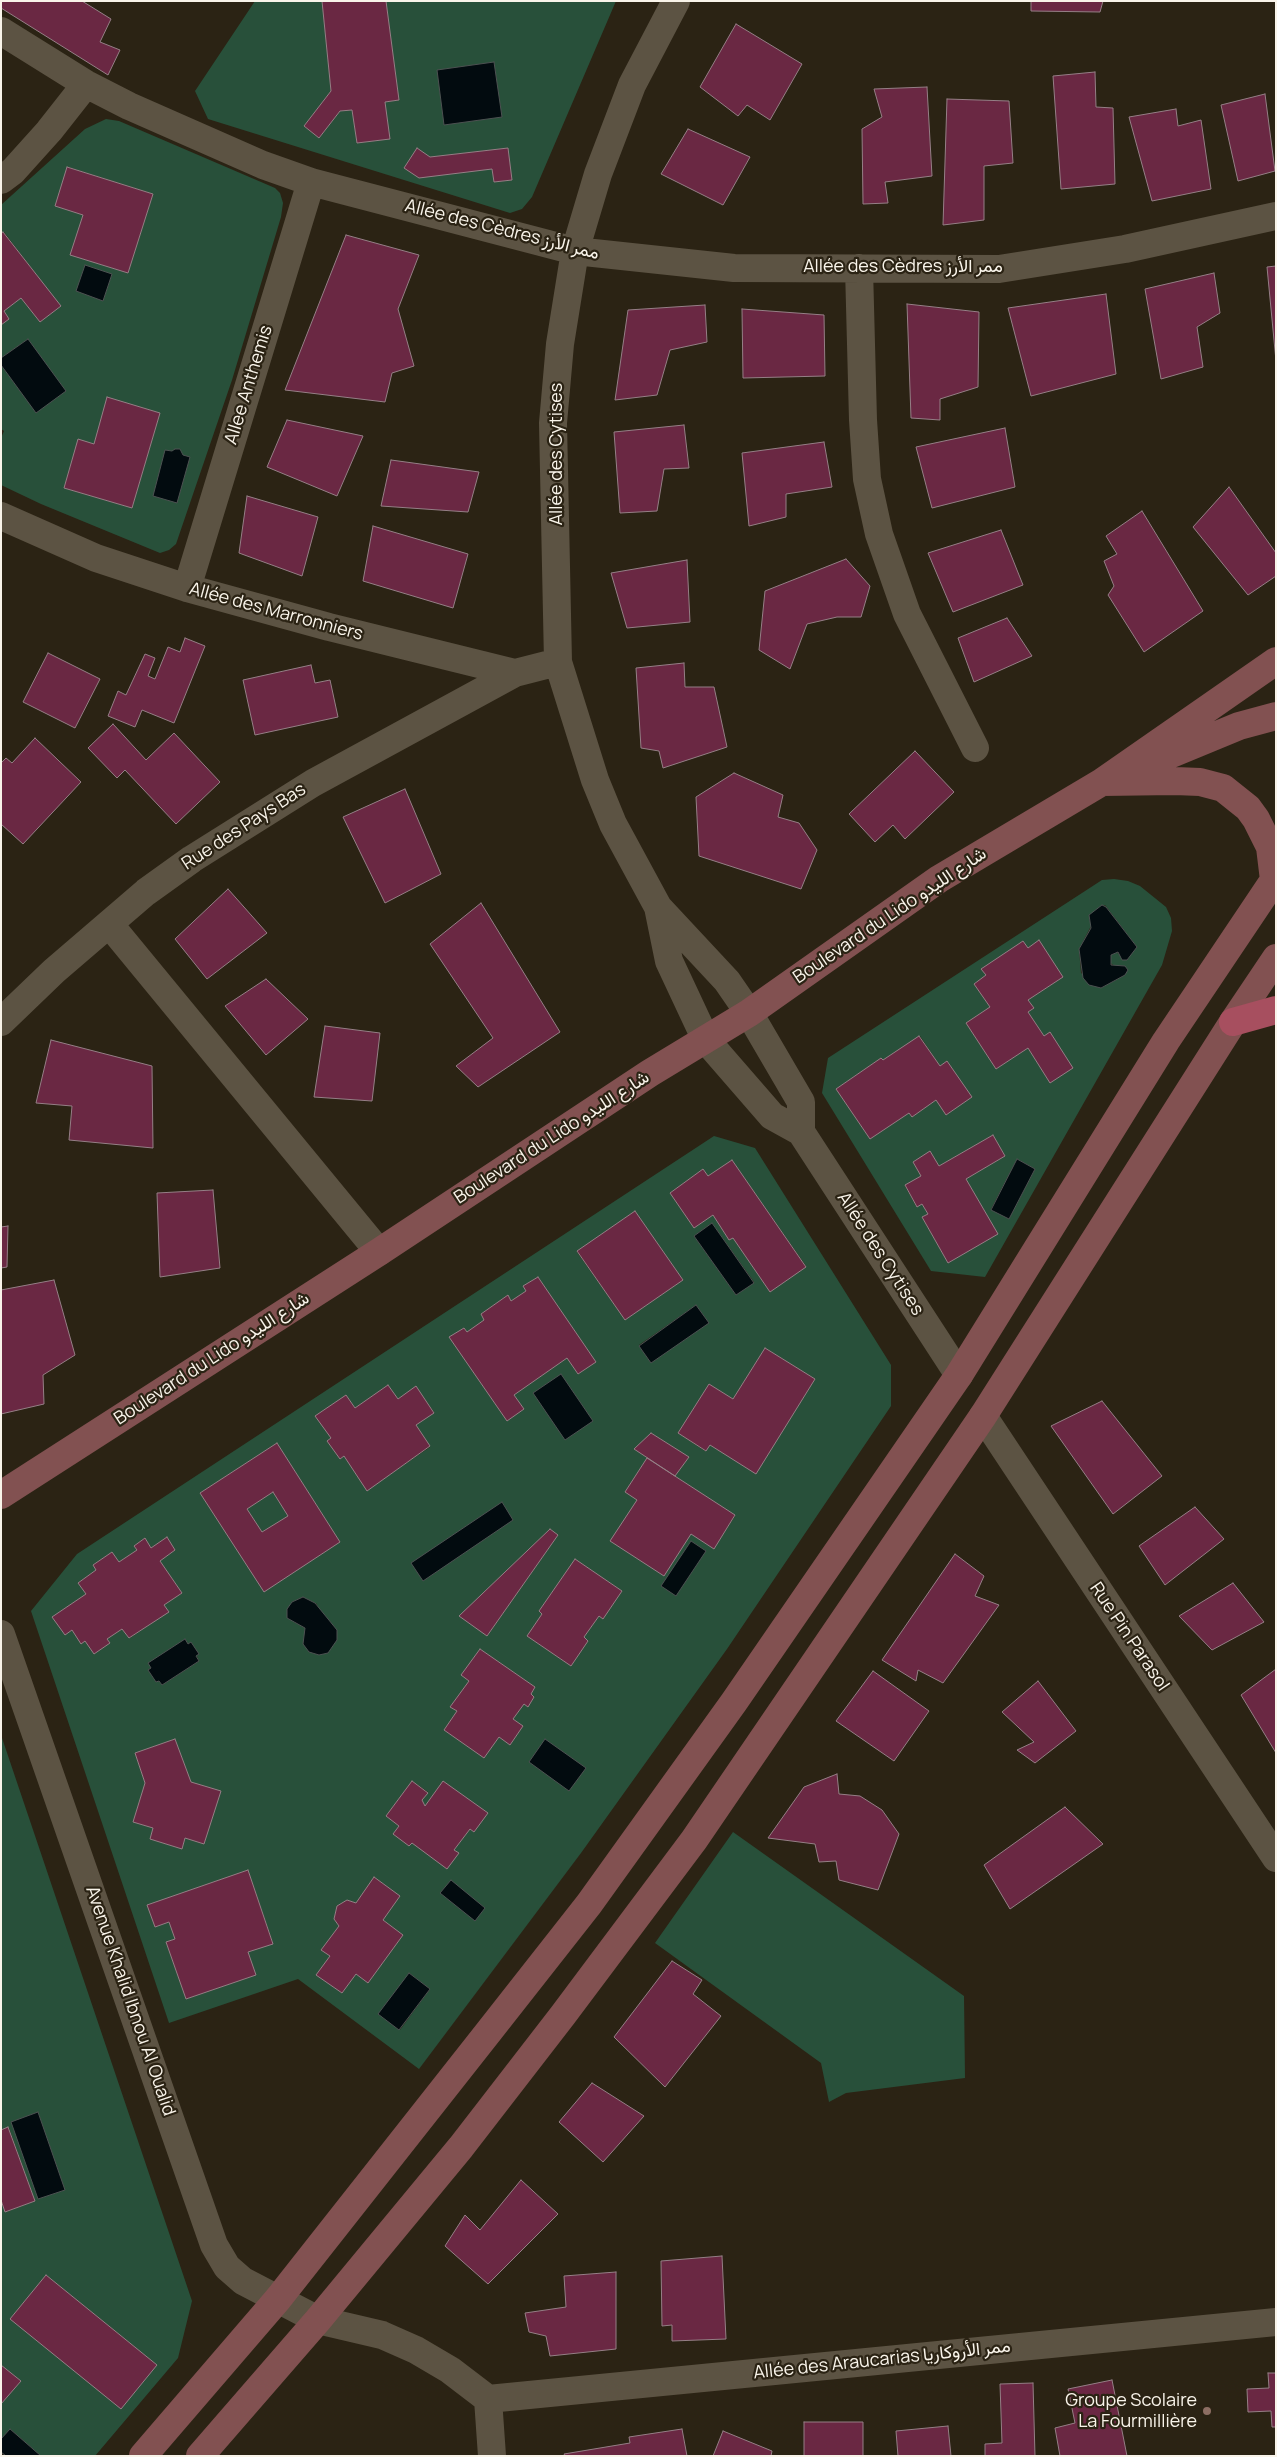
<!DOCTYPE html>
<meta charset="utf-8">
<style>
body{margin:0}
#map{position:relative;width:1277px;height:2457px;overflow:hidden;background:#2b2314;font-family:Manrope,sans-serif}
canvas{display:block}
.frame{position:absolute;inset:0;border:2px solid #f9f4ea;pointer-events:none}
</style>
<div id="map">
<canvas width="1277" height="2457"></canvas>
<div class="frame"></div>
</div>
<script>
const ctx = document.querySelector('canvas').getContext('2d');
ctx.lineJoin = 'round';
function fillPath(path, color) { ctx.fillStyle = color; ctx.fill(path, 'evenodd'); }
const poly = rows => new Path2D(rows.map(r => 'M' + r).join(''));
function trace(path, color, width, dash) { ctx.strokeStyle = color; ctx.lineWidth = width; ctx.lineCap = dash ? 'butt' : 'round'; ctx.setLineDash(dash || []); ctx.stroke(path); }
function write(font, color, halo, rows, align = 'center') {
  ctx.font = font + ' Manrope,Vazirmatn,sans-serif'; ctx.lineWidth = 4.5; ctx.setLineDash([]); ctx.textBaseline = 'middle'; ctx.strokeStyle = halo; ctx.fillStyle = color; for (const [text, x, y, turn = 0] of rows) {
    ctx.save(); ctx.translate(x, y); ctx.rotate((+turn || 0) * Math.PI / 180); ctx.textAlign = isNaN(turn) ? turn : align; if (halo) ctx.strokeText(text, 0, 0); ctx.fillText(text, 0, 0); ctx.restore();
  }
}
fillPath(poly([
 [255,1,322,1,331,91,304,126,319,138,340,111,352,110,357,143,389,139,385,102,399,100,386,1,616,1,532,197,522,209,510,213,208,119,195,91],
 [508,148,512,180,494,182,492,169,404,168,430,157],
 [106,119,119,121,275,188,280,193,283,203,281,217,232,380,176,544,169,550,160,553,41,504,1,485,1,438,4,431,1,429,1,365,36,412,28,339,1,358,1,325,9,319,4,311,21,298,40,322,60,306,4,232,1,233,1,205,85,129],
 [68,167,153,194,128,273,71,255,83,215,55,206],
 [108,398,160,413,132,508,64,488,78,440,94,444],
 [1114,879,1128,881,1140,886,1166,907,1171,918,1172,931,1162,965,985,1277,931,1271,822,1093,828,1058,1102,880],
 [1105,905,1137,947,1120,955,1116,952,1111,955,1109,962,1115,966,1118,966,1125,975,1101,988,1081,973,1079,949,1091,926,1089,915],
 [1023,941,1028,948,1039,941,1063,977,1028,1000,1034,1008,1028,1012,1044,1036,1049,1033,1050,1082,1028,1048,996,1069,966,1023,990,1007,974,984,986,975,982,969],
 [920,1036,940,1066,947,1061,971,1097,946,1115,936,1100,912,1117,909,1113,870,1139,836,1089,881,1058,883,1060],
 [993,1135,1005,1156,966,1179,997,1234,948,1263,922,1217,928,1214,922,1204,916,1206,905,1186,921,1176,913,1162,930,1152,939,1166],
 [1017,1159,1035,1169,1009,1219,991,1209],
 [714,1136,755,1148,891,1365,891,1406,727,1649,581,1853,419,2069,298,1979,169,2023,31,1611,77,1554],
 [732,1160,806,1266,770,1292,733,1238,729,1240,713,1215,694,1228,670,1193,703,1169,708,1176],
 [635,1211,683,1280,625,1320,577,1252],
 [712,1223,754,1282,736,1295,694,1236],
 [538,1277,596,1362,578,1374,567,1358,514,1395,524,1409,507,1421,450,1338,464,1328,467,1332,484,1320,481,1314,508,1295,511,1301,526,1291,524,1286],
 [696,1305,708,1322,651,1363,639,1345],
 [765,1348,815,1379,756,1473,710,1445,705,1451,678,1433,709,1384,733,1399],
 [388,1385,398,1399,416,1387,434,1412,416,1425,430,1447,367,1490,344,1456,340,1459,327,1441,331,1438,316,1416,346,1395,355,1408],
 [651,1433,689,1457,675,1476,735,1516,714,1548,625,1492,647,1458,635,1449],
 [277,1443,340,1542,264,1591,200,1493],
 [550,1529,558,1535,488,1635,460,1616],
 [167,1537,175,1550,160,1561,182,1593,164,1605,168,1612,130,1638,122,1629,107,1639,110,1643,94,1654,85,1641,81,1643,72,1630,65,1634,53,1617,86,1594,78,1583,96,1570,93,1565,112,1552,119,1562,137,1550,134,1546,145,1538,151,1548],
 [691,1541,706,1551,661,1587],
 [575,1559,622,1591,603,1619,599,1616,584,1637,588,1641,571,1666,527,1636,542,1614,539,1611],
 [303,1597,317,1604,324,1654,313,1653,305,1628,294,1622,292,1602],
 [185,1639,188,1644,191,1643,199,1661,162,1685,159,1681,157,1682,148,1670],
 [480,1649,535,1687,531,1694,534,1697,528,1707,524,1704,513,1719,523,1726,510,1745,499,1737,484,1758,444,1730,457,1711,450,1707,469,1681,461,1675],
 [175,1739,191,1782,220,1792,204,1844,185,1838,182,1849,150,1839,153,1828,133,1822,145,1783,135,1753],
 [412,1781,428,1792,422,1800,425,1806,443,1781,487,1813,474,1832,470,1829,454,1850,458,1853,412,1843,409,1846,393,1834,399,1826,386,1816],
 [248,1870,273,1943,248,1952,256,1975,186,1999,166,1942,175,1939,169,1922,155,1927,148,1905],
 [374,1877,400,1896,383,1920,403,1935,368,1983,356,1974,342,1993,317,1975,330,1956,321,1950,339,1926,334,1919,337,1906,347,1900,356,1903],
 [409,1973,430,1989,400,2030],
 [273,1492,288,1516,262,1532,247,1509],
 [1,1735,192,2301,178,2358,95,2456,41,2456,10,2429,1,2439,1,2404,21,2381,1,2365,1,2200,6,2212,35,2201,9,2128,1,2130],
 [46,2275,157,2365,11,2318],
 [733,1832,964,1996,965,2078,846,2093,829,2102,821,2063,655,1943]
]), '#28503a');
const water = poly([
 [494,62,502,117,444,125,437,70,494,62],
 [85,265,112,274,103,301,76,291,85,265],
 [28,339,66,391,36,413,1,365,1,358,28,339],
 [175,449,180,449,183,455,190,457,177,503,153,496,165,450,172,451,175,449],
 [1102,905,1106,907,1137,947,1127,960,1122,960,1118,952,1111,955,1111,965,1125,966,1128,970,1125,975,1101,988,1089,985,1083,978,1079,949,1091,928,1089,915,1102,905],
 [1017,1159,1035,1169,1009,1219,991,1210,1017,1159],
 [712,1223,754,1283,736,1295,694,1236,712,1223],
 [696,1305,709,1323,651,1363,639,1346,696,1305],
 [561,1374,593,1421,565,1440,533,1393,561,1374],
 [502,1502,513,1520,423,1581,411,1563,502,1502],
 [691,1541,706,1551,676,1596,661,1586,691,1541],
 [303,1597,315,1603,337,1630,337,1640,328,1653,319,1655,309,1652,303,1644,305,1628,287,1618,287,1609,292,1602,303,1597],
 [185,1639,188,1644,191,1642,199,1654,196,1656,199,1661,162,1685,159,1681,156,1682,148,1670,151,1668,148,1663,185,1639],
 [545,1739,586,1768,569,1791,529,1762,545,1739],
 [451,1880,485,1908,475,1921,440,1893,451,1880],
 [409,1973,430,1989,399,2030,378,2014,409,1973],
 [38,2112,65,2190,38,2199,11,2122,38,2112],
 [10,2429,41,2456,6,2456,1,2452,1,2439,10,2429]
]);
fillPath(water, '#020b0f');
trace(water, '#4c5151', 1);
const building = poly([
 [1,1,82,1,111,19,100,42,120,50,108,75,1,8,1,1],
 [322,1,386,1,399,100,385,102,390,139,357,143,352,110,340,111,319,138,304,126,331,91,322,1],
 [1031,1,1103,1,1100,12,1031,11,1031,1],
 [736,24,802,64,770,120,747,105,738,116,700,87,736,24],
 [1095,72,1096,107,1113,108,1115,184,1061,189,1053,76,1095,72],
 [927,87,932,176,885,182,888,203,863,204,862,129,882,117,874,89,927,87],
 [1265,94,1275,171,1238,181,1221,105,1265,94],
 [947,99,1009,101,1013,163,984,166,984,220,943,225,947,99],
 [1176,109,1178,126,1201,120,1211,189,1152,201,1129,117,1176,109],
 [688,129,750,157,723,205,661,174,688,129],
 [417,148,430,157,508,148,512,180,494,182,492,169,419,178,404,168,417,148],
 [67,167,153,194,128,273,70,255,83,215,55,206,67,167],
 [3,232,61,306,40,322,21,298,4,311,9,319,1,325,1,233,3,232],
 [346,235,419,255,398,309,414,366,392,373,385,402,285,390,346,235],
 [1276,266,1276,361,1267,267,1276,266],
 [1214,273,1220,313,1197,327,1203,367,1161,379,1145,289,1214,273],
 [1106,294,1116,374,1031,396,1008,308,1106,294],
 [907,304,979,312,978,387,940,399,940,420,911,418,907,304],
 [705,305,707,342,670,350,657,395,615,400,628,310,705,305],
 [742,309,824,315,825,376,743,378,742,309],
 [107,397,160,413,132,508,64,488,78,439,94,444,107,397],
 [287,420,363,436,337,496,267,467,287,420],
 [684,425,689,468,664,469,657,511,620,513,614,432,684,425],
 [1005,428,1015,487,932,508,916,447,1005,428],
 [824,442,832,487,786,494,786,517,749,526,742,453,824,442],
 [391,460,479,472,468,512,381,506,391,460],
 [1229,487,1276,553,1276,576,1248,595,1193,527,1229,487],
 [247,496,318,517,302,576,239,553,247,496],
 [1142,511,1203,611,1144,652,1108,595,1114,586,1104,561,1117,554,1106,536,1142,511],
 [373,526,468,554,453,608,363,581,373,526],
 [1001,530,1023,585,953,612,928,553,1001,530],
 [846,559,870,586,861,617,837,617,807,624,790,669,759,650,765,591,846,559],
 [687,560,690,622,627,628,611,573,687,560],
 [1007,618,1032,656,974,682,958,638,1007,618],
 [185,638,205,646,174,723,142,710,135,727,108,716,118,691,126,695,145,654,155,658,148,676,155,679,168,647,180,652,185,638],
 [48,653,100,679,75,728,23,702,48,653],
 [684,663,685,687,714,687,727,747,663,768,659,751,641,748,636,668,684,663],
 [311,665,315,683,330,680,338,717,255,735,243,680,311,665],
 [113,724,146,760,174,733,220,782,176,824,125,770,117,778,88,748,113,724],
 [35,738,81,782,23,844,1,824,1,763,6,758,12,763,35,738],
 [915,751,954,792,905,839,893,825,875,842,849,814,915,751],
 [734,773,783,795,778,817,799,823,817,850,801,889,699,856,696,797,734,773],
 [405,789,441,874,385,903,343,817,405,789],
 [228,889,267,933,207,979,175,939,228,889],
 [481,903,560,1032,478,1087,456,1066,493,1038,430,944,481,903],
 [1039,940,1063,977,1028,1000,1034,1008,1028,1012,1044,1036,1050,1032,1073,1068,1050,1083,1028,1048,996,1069,966,1023,990,1007,974,984,986,975,981,969,1023,941,1028,948,1039,940],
 [266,979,308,1019,266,1055,225,1006,266,979],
 [325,1026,380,1033,372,1101,314,1097,325,1026],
 [919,1036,940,1066,947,1061,972,1097,946,1115,936,1100,912,1117,909,1113,870,1139,836,1089,881,1058,883,1060,919,1036],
 [51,1040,152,1066,153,1148,69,1140,72,1106,36,1103,51,1040],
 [993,1135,1005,1156,966,1179,998,1234,948,1263,922,1217,928,1214,922,1204,917,1207,905,1185,921,1176,913,1162,930,1151,939,1166,993,1135],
 [732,1160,806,1267,770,1292,733,1238,729,1240,713,1215,694,1228,670,1193,703,1169,708,1176,732,1160],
 [213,1190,220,1268,160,1277,157,1193,213,1190],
 [635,1211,683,1280,625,1320,577,1251,635,1211],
 [8,1226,7,1267,1,1268,1,1227,8,1226],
 [538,1277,596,1362,578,1374,567,1358,514,1395,524,1409,507,1421,449,1337,464,1328,467,1332,484,1320,481,1314,508,1295,511,1301,526,1291,523,1286,538,1277],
 [54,1280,75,1355,43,1375,44,1404,1,1414,1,1290,54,1280],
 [765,1348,815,1379,756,1474,710,1445,706,1451,678,1433,709,1384,733,1399,765,1348],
 [388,1385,398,1399,416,1386,434,1413,416,1425,430,1446,367,1491,344,1456,340,1459,327,1441,331,1438,315,1416,346,1395,355,1408,388,1385],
 [1102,1401,1162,1476,1113,1514,1051,1426,1102,1401],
 [651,1433,689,1457,675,1476,634,1449,651,1433],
 [277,1443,340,1542,264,1592,200,1493,277,1443],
 [273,1492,288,1516,262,1532,247,1509,273,1492],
 [647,1458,735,1515,714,1549,691,1534,664,1576,610,1541,637,1500,625,1492,647,1458],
 [1195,1507,1224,1539,1165,1585,1139,1546,1195,1507],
 [550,1529,558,1535,487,1636,459,1616,550,1529],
 [167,1537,175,1550,160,1561,182,1593,164,1605,169,1612,129,1638,122,1629,107,1639,110,1643,94,1654,85,1641,81,1644,72,1630,65,1635,52,1617,86,1594,78,1583,96,1570,93,1565,112,1552,119,1562,137,1550,134,1546,145,1538,151,1548,167,1537],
 [955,1554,984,1576,975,1596,999,1605,943,1683,918,1670,916,1681,882,1660,955,1554],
 [575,1559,622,1591,603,1619,599,1616,584,1637,588,1641,571,1666,527,1636,542,1614,539,1611,575,1559],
 [1233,1583,1264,1622,1212,1650,1179,1616,1233,1583],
 [480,1649,535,1687,531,1694,534,1697,528,1707,524,1704,513,1719,523,1726,510,1745,499,1737,484,1758,444,1730,457,1711,450,1707,469,1681,461,1675,480,1649],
 [1276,1669,1276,1753,1241,1695,1276,1669],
 [873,1671,929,1711,894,1761,836,1721,873,1671],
 [1038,1681,1076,1731,1035,1763,1017,1750,1034,1742,1002,1712,1038,1681],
 [175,1739,191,1782,221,1791,204,1844,185,1838,182,1849,150,1839,153,1828,133,1822,145,1783,135,1753,175,1739],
 [837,1774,839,1794,860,1796,882,1810,899,1834,878,1890,839,1880,836,1861,819,1862,815,1844,768,1838,804,1787,837,1774],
 [412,1781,428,1793,422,1800,425,1806,443,1781,488,1813,474,1832,470,1829,454,1850,459,1853,447,1869,412,1843,409,1846,393,1834,399,1826,386,1816,412,1781],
 [1065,1807,1103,1844,1010,1909,984,1865,1065,1807],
 [248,1870,273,1944,248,1952,256,1975,186,1999,166,1942,175,1939,169,1922,155,1927,147,1905,248,1870],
 [374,1877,400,1896,383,1920,403,1935,368,1983,356,1974,342,1993,316,1975,330,1956,321,1950,339,1926,334,1919,337,1906,347,1900,356,1903,374,1877],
 [672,1961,702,1980,693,1994,721,2016,665,2087,614,2037,672,1961],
 [592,2083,644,2116,603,2162,559,2122,592,2083],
 [8,2127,35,2201,5,2212,1,2200,1,2130,8,2127],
 [521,2180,558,2214,488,2284,445,2246,465,2215,480,2230,521,2180],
 [722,2256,726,2339,672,2341,672,2325,662,2326,661,2261,722,2256],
 [616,2272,616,2349,550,2356,546,2336,529,2332,525,2313,566,2307,564,2276,616,2272],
 [46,2275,157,2365,121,2409,10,2319,46,2275],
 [1,2365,21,2381,1,2404,1,2365],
 [1268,2373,1276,2373,1276,2427,1272,2427,1271,2411,1248,2412,1247,2389,1269,2388,1268,2373],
 [1112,2380,1127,2456,1060,2456,1055,2428,1075,2423,1068,2389,1112,2380],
 [1033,2383,1035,2456,985,2456,985,2444,1002,2443,1000,2384,1033,2383],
 [804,2422,863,2422,863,2456,804,2456,804,2422],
 [948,2426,951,2456,898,2456,896,2431,948,2426],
 [682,2429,687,2456,565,2456,564,2454,630,2443,629,2437,682,2429],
 [723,2431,772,2451,771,2456,713,2456,723,2431]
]);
fillPath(building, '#6a2843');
trace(building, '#957f86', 1);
trace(poly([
 [676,1,632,85,598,174,575,251,560,344,553,423,558,662,595,780,613,824,658,907,669,961,706,1040,772,1116,801,1132,959,1375],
 [1,31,86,84,129,106,263,165,311,182,575,251,734,268,999,269,1125,249,1276,216],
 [1,180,13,171,49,131,86,84],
 [859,268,863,420,867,479,879,534,907,614,975,748],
 [1,516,96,558,187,588,329,627,515,673,558,662],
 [187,588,311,182],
 [658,907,727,981,749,1013,801,1102,801,1132],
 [110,925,379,1252],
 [1,1022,54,971,146,892,192,859,313,783,515,673],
 [983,1416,1276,1858],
 [1,1634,214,2245,227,2267,243,2281,318,2320,382,2335,416,2350,450,2370,488,2399,492,2456],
 [488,2399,1276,2322]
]), '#5c5343', 28);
trace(poly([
 [1147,764,1239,726,1276,716],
 [1102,782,1175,781,1200,782,1223,788,1248,808,1256,819,1270,847,1274,880],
 [1,1495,379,1252,650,1073,749,1013,939,879,1102,782,1276,661],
 [143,2456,278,2299,490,2030,589,1904,734,1702,959,1375,1166,1041,1276,877],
 [200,2456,318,2320,461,2147,563,2015,694,1840,983,1416,1233,1022,1276,958]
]), '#825151', 28);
trace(poly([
 [1233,1022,1276,1010]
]), '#a74f5f', 28);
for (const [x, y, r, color] of [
 [1207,2411,5,"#8d6e63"]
]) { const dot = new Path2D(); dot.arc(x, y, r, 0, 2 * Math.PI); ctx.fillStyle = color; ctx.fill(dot); trace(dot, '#2b2314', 2); }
write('18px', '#f9f4ea', '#2b2314', [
 ["Allée des Cèdres ممر الأرز",502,230,14],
 ["Allée des Cèdres ممر الأرز",903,267],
 ["Allee Anthemis",249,385,-73],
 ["Allée des Cytises",557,454,-90],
 ["Allée des Marronniers",276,612,15],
 ["Rue des Pays Bas",244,827,-33],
 ["Boulevard du Lido شارع الليدو",890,916,-34],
 ["Boulevard du Lido شارع الليدو",552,1138,-33],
 ["Allée des Cytises",880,1254,57],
 ["Boulevard du Lido شارع الليدو",212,1359,-33],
 ["Rue Pin Parasol",1129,1637,56],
 ["Avenue Khalid Ibnou Al Oualid",130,2001,71],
 ["Allée des Araucarias ممر الأروكاريا",882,2360,-6]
]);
write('18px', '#f9f4ea', '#2b2314', [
 ["Groupe Scolaire",1197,2401],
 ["La Fourmillière",1197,2422]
], 'right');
</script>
